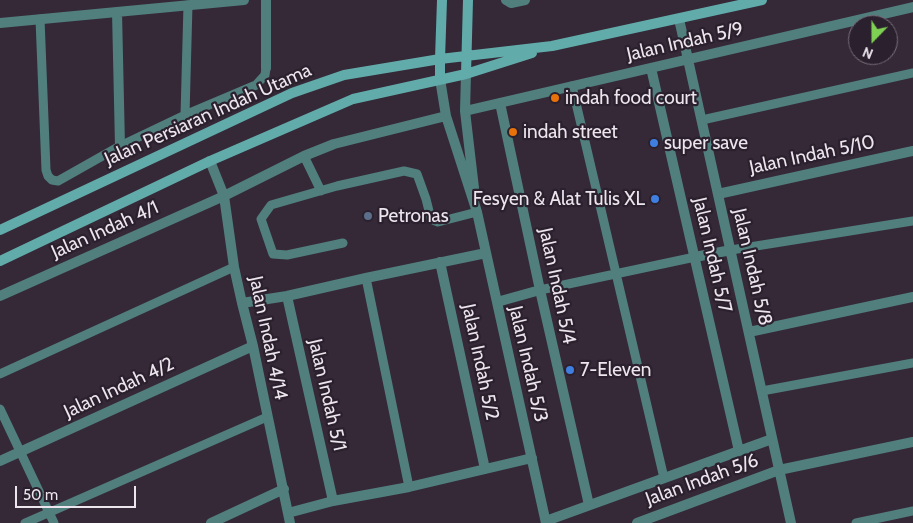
<!DOCTYPE html>
<style>
body{margin:0}
#map{position:relative;width:913px;height:523px;overflow:hidden;background:#352937;font-family:Cabin,sans-serif}
canvas{display:block}
.north{position:absolute;left:848px;top:15px;width:50px;height:50px;box-sizing:border-box;background:#2b202d;border:1px solid #786f7a;border-radius:50%;rotate:202deg;font-size:14px;font-weight:700;line-height:20px;text-align:center;color:#ece5ee}
.north::after{content:'';display:block;margin:auto;width:18px;height:22px;background:#7ed153;clip-path:polygon(50% 0,100% 100%,50% 72%,0 100%)}
.scale{position:absolute;left:15px;top:486px;width:121px;height:22px;box-sizing:border-box;border:2px solid #ece5ee;border-top:0;padding-left:6px;font-size:15px;line-height:18px;white-space:nowrap;color:#ece5ee;-webkit-text-stroke:4px #2b202d;paint-order:stroke}
</style>
<div id="map">
<canvas width="913" height="523"></canvas>
<div class="north">N</div>
<div class="scale">50 m</div>
</div>
<script>
const ctx = document.querySelector('canvas').getContext('2d');
ctx.lineJoin = 'round';
const poly = rows => new Path2D(rows.map(r => 'M' + r).join(''));
function trace(path, color, width, dash) { ctx.strokeStyle = color; ctx.lineWidth = width; ctx.lineCap = dash ? 'butt' : 'round'; ctx.setLineDash(dash || []); ctx.stroke(path); }
function write(font, color, halo, rows, align = 'center') {
  ctx.font = font + ' Cabin,sans-serif'; ctx.lineWidth = 4.5; ctx.setLineDash([]); ctx.textBaseline = 'middle'; ctx.strokeStyle = halo; ctx.fillStyle = color; for (const [text, x, y, turn = 0] of rows) {
    ctx.save(); ctx.translate(x, y); ctx.rotate((+turn || 0) * Math.PI / 180); ctx.textAlign = isNaN(turn) ? turn : align; if (halo) ctx.strokeText(text, 0, 0); ctx.fillText(text, 0, 0); ctx.restore();
  }
}
trace(poly([
 [40,19,46,170,48,176,52,180,58,181,120,146,185,115,256,85,265,75,266,68],
 [572,86,664,478],
 [185,115,188,5],
 [702,120,913,73],
 [304,156,321,191],
 [343,243,287,255,273,254,261,219,271,205,337,186,404,171,417,174,426,199,431,219,438,222,477,212],
 [731,250,913,221],
 [366,278,409,487],
 [540,290,695,257],
 [0,374,234,267],
 [762,391,913,363],
 [0,409,54,523],
 [25,523,267,417],
 [856,523,913,511]
]), '#517f7e', 9);
trace(poly([
 [506,0,511,3,525,0],
 [117,12,120,146],
 [679,19,791,523],
 [0,23,244,0],
 [266,68,266,0],
 [651,68,739,451],
 [466,74,465,111,474,188],
 [440,79,446,116,477,212,546,523],
 [500,103,540,290,589,505],
 [465,111,913,7],
 [210,161,224,196,234,267,242,303,253,346,290,523],
 [718,194,913,151],
 [695,257,731,250],
 [440,262,485,469],
 [0,296,224,196,304,156,334,144,446,116],
 [287,296,333,501],
 [497,302,540,290],
 [242,303,287,296,366,278,486,253],
 [749,332,913,297],
 [0,461,253,346],
 [288,513,333,501,409,487,532,458],
 [546,521,772,439],
 [211,523,284,489],
 [637,523,779,470,913,442]
]), '#517f7e', 10);
trace(poly([
 [466,74,468,0],
 [440,79,440,59,442,0],
 [0,230,292,93,344,75,440,59,552,46,762,0],
 [0,261,210,161,353,99,466,74,532,53]
]), '#61acab', 10);
for (const [x, y, r, color] of [
 [555,98,5,"#e8710a"],
 [513,132,5,"#e8710a"],
 [654,143,5,"#3f7fe0"],
 [655,199,5,"#3f7fe0"],
 [368,216,5,"#5c6f8a"],
 [570,370,5,"#3f7fe0"]
]) { const dot = new Path2D(); dot.arc(x, y, r, 0, 2 * Math.PI); ctx.fillStyle = color; ctx.fill(dot); trace(dot, '#2b202d', 2); }
write('19px', '#ece5ee', '#2b202d', [
 ["Jalan Indah 5/9",685,42,-13],
 ["Jalan Persiaran Indah Utama",208,115,-24],
 ["Jalan Indah 5/10",812,155,-12],
 ["Jalan Indah 4/1",105,230,-24],
 ["Jalan Indah 5/7",712,255,77],
 ["Jalan Indah 5/8",752,267,77],
 ["Jalan Indah 5/4",557,286,78],
 ["Jalan Indah 4/14",268,338,78],
 ["Jalan Indah 5/2",480,362,78],
 ["Jalan Indah 5/3",528,364,77],
 ["Jalan Indah 4/2",119,388,-25],
 ["Jalan Indah 5/1",327,395,77],
 ["Jalan Indah 5/6",702,480,-20]
]);
write('19px', '#ece5ee', '#2b202d', [
 ["indah food court",565,98],
 ["indah street",523,132],
 ["super save",664,143],
 ["Fesyen & Alat Tulis XL",645,199,"right"],
 ["Petronas",378,216],
 ["7-Eleven",580,370]
], 'left');
</script>
